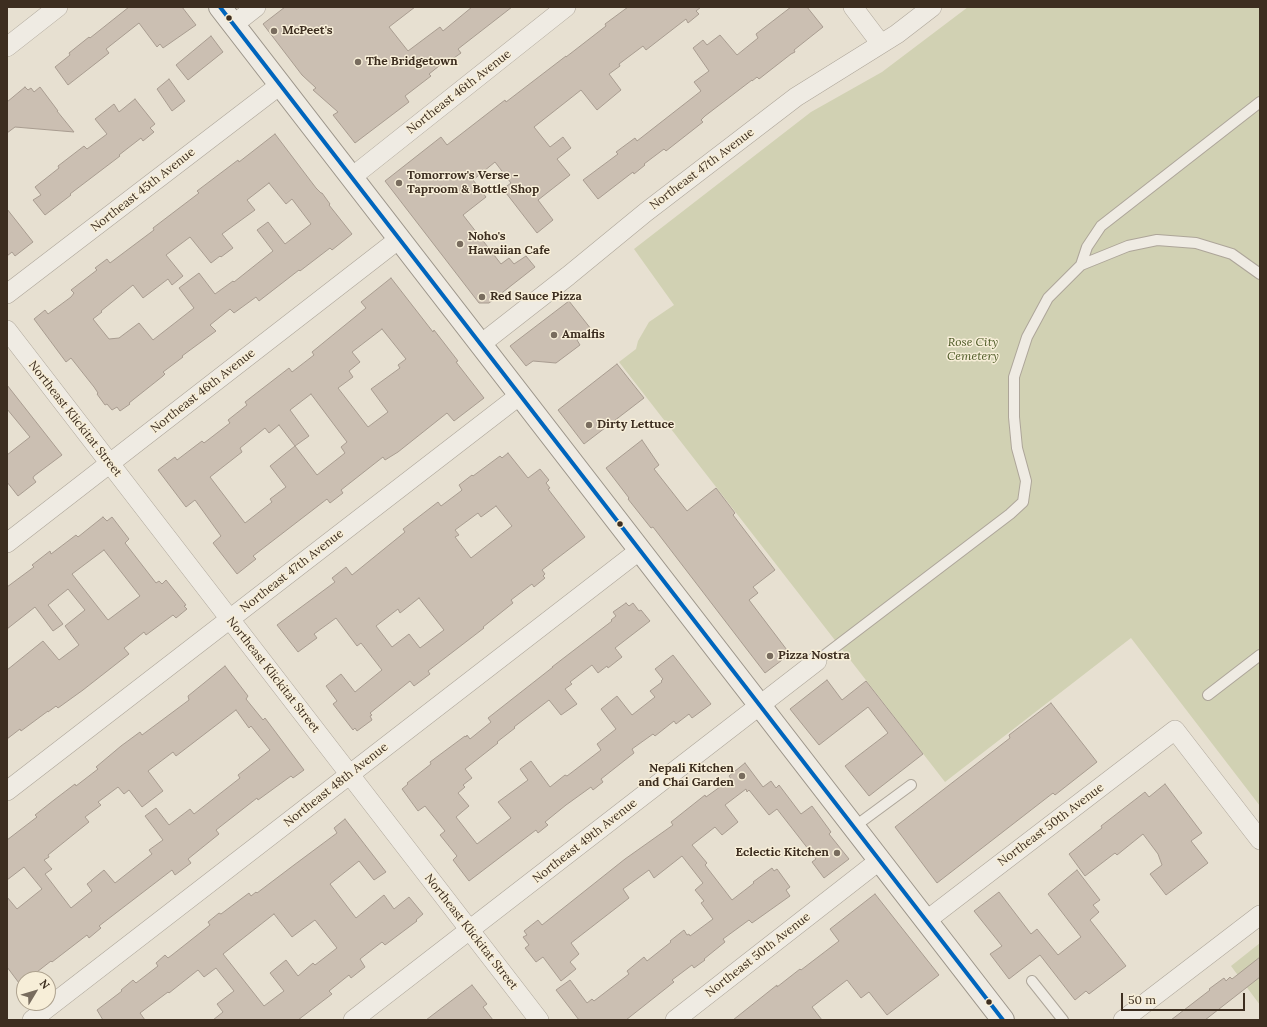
<!DOCTYPE html>
<style>
body{margin:0}
#map{position:relative;width:1267px;height:1027px;overflow:hidden;background:#e7e0d1;font-family:Lora,serif}
canvas{display:block}
.frame{position:absolute;inset:0;border:8px solid #3d2e20;pointer-events:none}
.north{position:absolute;left:16px;top:971px;width:40px;height:40px;box-sizing:border-box;background:#f7eed8;border:1px solid #ada18e;border-radius:50%;rotate:52deg;font-size:11px;font-weight:700;line-height:16px;text-align:center;color:#3d2e20}
.north::after{content:'';display:block;margin:auto;width:14px;height:18px;background:#786c5e;clip-path:polygon(50% 0,100% 100%,50% 72%,0 100%)}
.scale{position:absolute;left:1121px;top:993px;width:124px;height:18px;box-sizing:border-box;border:2px solid #3d2e20;border-top:0;padding-left:5px;font-size:12px;line-height:14px;white-space:nowrap;color:#3d2e20;-webkit-text-stroke:3px #f7eed8;paint-order:stroke}
</style>
<div id="map">
<canvas width="1267" height="1027"></canvas>
<div class="frame"></div>
<div class="north">N</div>
<div class="scale">50 m</div>
</div>
<script>
const ctx = document.querySelector('canvas').getContext('2d');
ctx.lineJoin = 'round';
function fillPath(path, color) { ctx.fillStyle = color; ctx.fill(path, 'evenodd'); }
const poly = rows => new Path2D(rows.map(r => 'M' + r).join(''));
function trace(path, color, width, dash) { ctx.strokeStyle = color; ctx.lineWidth = width; ctx.lineCap = dash ? 'butt' : 'round'; ctx.setLineDash(dash || []); ctx.stroke(path); }
function write(font, color, halo, rows, align = 'center') {
  ctx.font = font + ' Lora,serif'; ctx.lineWidth = 3; ctx.setLineDash([]); ctx.textBaseline = 'middle'; ctx.strokeStyle = halo; ctx.fillStyle = color; for (const [text, x, y, turn = 0] of rows) {
    ctx.save(); ctx.translate(x, y); ctx.rotate((+turn || 0) * Math.PI / 180); ctx.textAlign = isNaN(turn) ? turn : align; if (halo) ctx.strokeText(text, 0, 0); ctx.fillText(text, 0, 0); ctx.restore();
  }
}
fillPath(poly([
 [968,7,1260,7,1260,806,1131,638,945,782,619,362,636,349,638,341,649,322,674,305,634,249,811,112,882,72],
 [1260,943,1260,1005,1231,966]
]), '#d1d1b3');
const building = poly([
 [129,7,182,7,196,25,163,48,160,44,157,47,139,23,106,49,109,53,68,85,55,67,70,55,69,53,89,37,90,38,129,7],
 [285,7,415,7,389,27,408,51,440,27,443,31,472,7,512,7,458,49,461,53,451,60,449,58,429,74,431,76,405,96,409,102,355,143,333,115,338,112,313,90,316,88,302,75,263,24,285,7],
 [628,7,701,7,696,11,699,14,688,23,686,19,646,50,643,46,619,64,620,66,609,74,621,90,597,110,581,90,534,127,550,147,563,137,571,148,557,159,570,175,538,200,553,220,537,233,503,189,511,183,495,162,473,180,486,197,463,215,501,264,509,258,514,264,526,256,535,267,489,303,479,303,385,181,441,137,447,145,505,100,506,102,566,56,566,57,606,26,605,24,628,7],
 [791,7,807,7,823,27,794,50,795,52,791,54,759,79,757,77,752,81,752,80,705,116,701,120,703,122,666,151,664,149,644,164,645,165,634,174,633,172,598,199,583,180,618,154,616,152,635,138,637,141,701,91,694,82,709,71,693,48,703,40,707,45,720,35,737,55,758,38,756,34,791,7],
 [211,36,223,52,188,80,176,65,211,36],
 [169,79,185,101,172,111,157,89,169,79],
 [25,87,28,90,31,88,34,92,40,87,58,111,57,111,74,132,15,127,7,133,7,102,25,87],
 [135,99,155,124,150,128,154,132,143,141,141,138,119,155,120,156,70,194,71,195,45,215,33,200,41,195,35,187,59,168,58,166,84,146,87,149,107,134,95,119,114,104,119,112,135,99],
 [275,134,316,188,321,193,322,193,330,204,329,205,352,234,332,250,330,248,300,271,299,270,259,301,256,297,234,313,230,309,210,325,216,331,182,356,183,357,163,372,165,374,163,376,129,403,130,404,120,411,117,407,112,410,107,404,105,405,97,394,98,393,94,387,71,358,66,362,34,319,45,310,48,314,71,297,74,293,71,290,97,270,95,268,107,259,110,263,154,230,153,228,199,193,197,191,238,160,239,162,275,134],
 [269,183,286,204,292,199,311,224,285,244,268,222,257,230,273,251,234,282,233,281,215,294,199,273,179,288,194,308,153,340,139,323,119,338,109,339,93,319,102,312,101,311,133,285,143,298,168,279,172,285,183,276,166,255,190,237,211,263,220,256,221,257,233,248,222,234,255,210,247,200,269,183],
 [7,209,33,242,15,256,12,252,7,256,7,209],
 [391,278,433,332,434,330,458,361,456,362,484,398,454,421,447,413,398,452,385,460,383,457,341,490,343,493,330,503,327,499,253,556,256,559,237,574,213,543,221,536,195,500,186,507,158,470,175,457,177,460,202,441,204,443,230,423,228,420,247,405,245,402,289,368,292,372,314,355,312,352,366,308,361,302,391,278],
 [382,329,406,359,398,365,400,368,371,389,388,412,368,427,338,388,353,377,349,371,360,362,352,352,382,329],
 [311,394,347,442,341,447,345,453,317,475,295,446,309,436,290,410,311,394],
 [279,425,295,446,270,466,286,487,270,499,272,502,245,523,210,477,242,452,240,448,265,428,269,433,279,425],
 [569,301,591,329,577,340,580,345,556,363,533,361,526,366,510,346,569,301],
 [617,364,644,398,584,444,558,410,617,364],
 [7,385,62,455,34,476,33,478,36,482,18,496,7,482,7,455,30,437,7,409,7,385],
 [642,440,659,465,654,469,687,511,716,488,735,513,733,515,775,570,753,587,758,593,749,600,790,654,765,673,653,527,651,528,628,499,629,498,606,468,642,440],
 [508,453,528,478,540,469,549,480,546,483,550,488,548,489,585,537,542,570,545,574,543,576,545,578,534,587,532,584,511,600,513,603,483,627,484,628,428,671,430,674,414,686,410,681,370,713,372,715,370,716,372,720,357,731,355,728,353,730,333,704,337,701,326,686,341,674,355,692,382,670,361,643,357,646,336,618,314,634,317,638,298,652,277,625,335,582,332,578,346,567,352,575,405,532,403,529,438,502,441,506,461,491,462,490,459,485,472,475,473,476,500,456,502,458,508,453],
 [496,506,512,526,471,558,455,537,459,535,455,530,478,513,481,517,496,506],
 [419,598,444,630,420,648,409,634,392,647,376,626,398,609,400,613,419,598],
 [103,517,107,521,112,517,129,539,125,543,156,583,159,581,162,584,166,580,186,605,184,606,187,609,176,618,173,615,146,635,144,632,124,648,129,654,83,690,58,708,56,706,48,712,48,711,21,731,20,729,7,739,7,670,43,641,59,660,79,645,65,626,85,610,68,589,48,605,63,624,53,631,35,607,7,629,7,587,34,567,32,565,50,551,51,554,76,535,78,537,103,517],
 [104,550,140,596,108,620,72,574,104,550],
 [626,603,629,606,633,603,639,611,641,610,650,621,615,648,622,657,608,668,607,666,598,673,592,665,570,682,572,684,565,689,577,704,561,715,549,700,514,727,515,728,497,742,498,743,465,769,472,778,463,785,465,787,458,793,469,806,456,817,477,844,511,818,498,802,528,780,520,769,531,761,550,787,565,775,567,776,601,750,597,744,616,729,601,709,617,696,632,715,655,697,650,691,662,682,661,681,663,679,655,669,673,655,711,704,692,718,689,714,676,724,674,721,655,736,653,734,632,749,634,753,601,779,603,782,593,790,591,787,566,805,545,822,548,825,538,833,536,830,469,881,453,860,457,856,440,835,445,831,425,806,418,811,402,789,408,784,407,783,431,764,430,762,465,736,466,737,467,735,470,739,491,722,488,718,553,667,552,667,612,621,611,620,616,616,613,612,626,603],
 [225,666,248,696,246,699,263,720,265,718,304,770,293,778,291,776,258,800,257,798,216,830,219,834,188,859,191,863,175,875,172,870,99,926,101,928,89,938,87,935,52,962,51,961,28,979,24,979,19,983,7,967,7,897,17,909,42,889,24,867,7,880,7,840,37,817,35,815,54,800,75,784,76,786,98,769,96,767,121,746,140,732,142,735,189,700,188,696,225,666],
 [236,710,249,728,251,726,270,750,238,775,240,778,194,814,190,809,169,825,156,808,145,816,163,840,149,850,152,854,115,883,104,870,87,884,92,891,71,908,45,874,52,869,44,860,49,857,48,855,89,822,85,817,101,805,98,802,118,787,124,794,129,790,142,807,163,791,148,771,173,752,176,756,236,710],
 [827,680,842,700,866,681,923,754,869,796,845,766,888,733,868,707,819,745,790,709,827,680],
 [1051,703,1097,762,1055,795,1053,793,937,883,895,827,1010,738,1009,735,1051,703],
 [745,763,763,787,771,781,776,788,779,785,801,814,812,806,831,832,829,834,849,859,824,878,812,862,816,859,777,809,769,815,749,790,747,792,746,789,725,805,738,822,722,835,715,827,692,845,707,863,705,865,732,900,754,883,753,882,772,868,774,871,777,869,790,887,786,890,790,896,752,923,749,920,723,939,725,942,704,959,705,960,694,968,692,965,672,980,674,982,626,1020,579,1020,556,990,570,980,587,1003,592,999,594,1001,629,974,627,971,644,957,647,961,671,942,670,941,684,930,687,935,689,934,690,936,713,919,701,903,704,901,695,890,703,883,682,856,654,878,649,870,623,889,629,898,571,943,579,954,570,962,576,969,561,981,543,957,536,962,525,948,529,945,523,937,527,935,524,931,538,920,542,925,625,859,673,825,671,822,705,795,706,797,731,779,729,776,745,763],
 [1165,784,1202,833,1191,841,1208,863,1166,895,1150,874,1162,865,1158,854,1143,834,1117,855,1115,853,1085,876,1069,854,1098,831,1102,828,1101,826,1145,792,1149,797,1165,784],
 [345,819,386,872,374,880,359,861,330,884,356,918,384,895,394,909,409,897,423,914,416,920,417,921,385,945,382,942,360,959,365,967,351,978,349,975,329,991,332,994,298,1020,213,1020,223,1012,217,1004,234,991,216,968,204,977,198,970,169,993,168,992,140,1013,145,1020,103,1020,97,1010,122,991,121,990,133,980,136,983,158,966,156,963,165,955,168,958,172,955,210,925,208,922,219,913,221,914,249,893,251,896,256,892,257,893,294,865,337,833,334,828,345,819],
 [274,914,292,937,315,920,337,948,315,965,313,963,298,976,286,960,270,973,284,991,264,1006,223,954,274,914],
 [1077,870,1100,900,1093,905,1099,912,1090,920,1126,966,1089,994,1086,991,1075,1000,1040,955,1009,979,990,954,1002,946,974,911,999,892,1031,934,1037,929,1058,955,1081,937,1048,894,1077,870],
 [875,894,939,975,887,1015,869,992,861,998,847,980,812,1007,822,1020,733,1020,777,985,777,987,800,969,801,970,839,941,830,929,875,894],
 [1260,957,1260,977,1205,1020,1171,1020,1210,990,1209,989,1224,978,1226,981,1230,977,1232,979,1260,957],
 [472,985,487,1004,483,1007,493,1020,426,1020,472,985]
]);
fillPath(building, '#cbbfb2');
trace(building, '#a89c90', 1);
const lane = poly([
 [1081,265,1087,247,1101,226,1260,102],
 [817,661,1010,514,1023,502,1026,481,1017,448,1014,417,1014,377,1027,337,1048,298,1081,265,1128,246,1157,240,1196,243,1232,254,1260,274],
 [1208,695,1260,655],
 [854,827,911,785],
 [1032,981,1063,1020]
]);
const street = poly([
 [853,7,881,44],
 [233,25,256,7],
 [7,47,58,7],
 [352,177,566,7],
 [7,294,280,85],
 [7,330,539,1020],
 [481,344,568,276,646,212,796,97,897,34,932,7],
 [7,543,399,239],
 [7,791,520,395],
 [927,920,1175,730,1260,840],
 [32,1020,640,550],
 [353,1020,817,661],
 [675,1020,880,860],
 [1123,1020,1260,915]
]);
const secondary = poly([
 [220,7,1003,1020]
]);
trace(lane, '#ada599', 12);
trace(street, '#ada599', 20);
trace(secondary, '#9c958a', 24);
trace(lane, '#efebe3', 10);
trace(street, '#efebe3', 19);
trace(secondary, '#efebe3', 22);
trace(poly([
 [220,7,1003,1020]
]), '#0065bd', 4);
for (const [x, y, r, color] of [
 [229,18,3.5,"#3d2e20"],
 [274,31,4,"#786c5e"],
 [358,62,4,"#786c5e"],
 [399,183,4,"#786c5e"],
 [460,244,4,"#786c5e"],
 [482,297,4,"#786c5e"],
 [554,335,4,"#786c5e"],
 [589,425,4,"#786c5e"],
 [620,524,3.5,"#3d2e20"],
 [770,656,4,"#786c5e"],
 [742,776,4,"#786c5e"],
 [837,853,4,"#786c5e"],
 [989,1002,3.5,"#3d2e20"]
]) { const dot = new Path2D(); dot.arc(x, y, r, 0, 2 * Math.PI); ctx.fillStyle = color; ctx.fill(dot); trace(dot, '#f7eed8', 1.5); }
write('bold 12px', '#3d2e20', '#f7eed8', [
 ["McPeet's",282,31],
 ["The Bridgetown",366,62],
 ["Tomorrow's Verse -",407,176],
 ["Taproom & Bottle Shop",407,190],
 ["Noho's",468,237],
 ["Hawaiian Cafe",468,251],
 ["Red Sauce Pizza",490,297],
 ["Amalfis",562,335],
 ["Dirty Lettuce",597,425],
 ["Pizza Nostra",778,656],
 ["Nepali Kitchen",734,769,"right"],
 ["and Chai Garden",734,783,"right"],
 ["Eclectic Kitchen",829,853,"right"]
], 'left');
write('12px', '#3d2e20', '#f7eed8', [
 ["Northeast 46th Avenue",459,92,-38],
 ["Northeast 47th Avenue",702,169,-37],
 ["Northeast 45th Avenue",143,190,-38],
 ["Northeast 46th Avenue",203,391,-38],
 ["Northeast Klickitat Street",75,419,52],
 ["Northeast 47th Avenue",292,571,-38],
 ["Northeast Klickitat Street",273,675,52],
 ["Northeast 48th Avenue",336,785,-38],
 ["Northeast 50th Avenue",1051,825,-37],
 ["Northeast 49th Avenue",585,841,-38],
 ["Northeast Klickitat Street",471,932,52],
 ["Northeast 50th Avenue",758,955,-38]
]);
write('italic 12px', '#4d5a26', '#f7eed8', [
 ["Rose City",973,343],
 ["Cemetery",973,357]
]);
</script>
